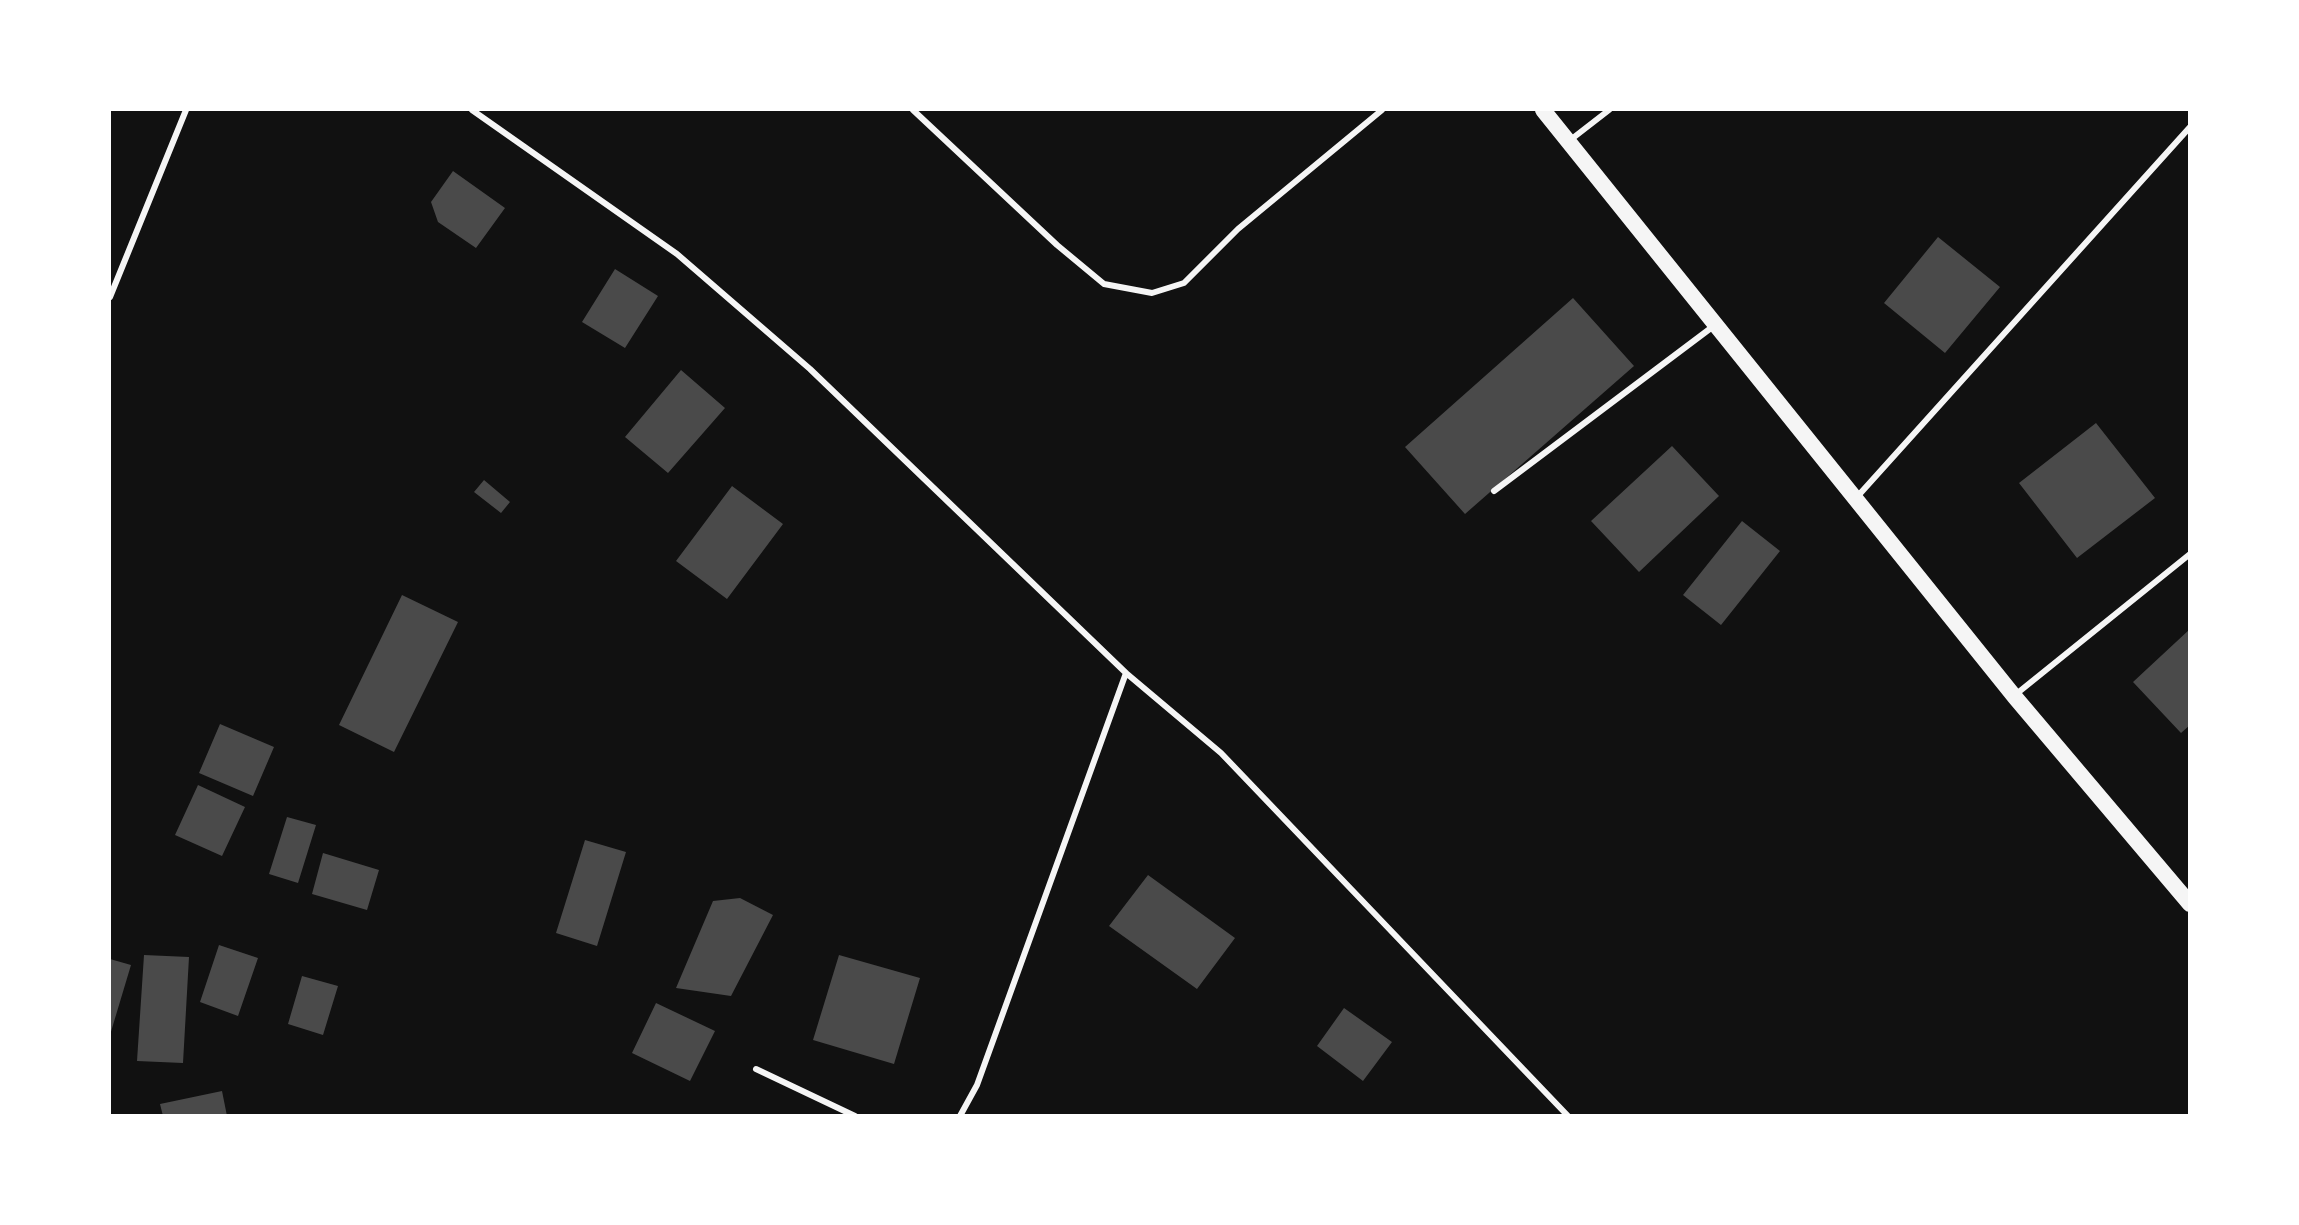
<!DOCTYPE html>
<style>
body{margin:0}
#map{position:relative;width:2299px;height:1225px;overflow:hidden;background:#111;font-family:"Exo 2",sans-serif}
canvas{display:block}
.frame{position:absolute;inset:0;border:111px solid #fff;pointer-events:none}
</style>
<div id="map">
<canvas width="2299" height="1225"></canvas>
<div class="frame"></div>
</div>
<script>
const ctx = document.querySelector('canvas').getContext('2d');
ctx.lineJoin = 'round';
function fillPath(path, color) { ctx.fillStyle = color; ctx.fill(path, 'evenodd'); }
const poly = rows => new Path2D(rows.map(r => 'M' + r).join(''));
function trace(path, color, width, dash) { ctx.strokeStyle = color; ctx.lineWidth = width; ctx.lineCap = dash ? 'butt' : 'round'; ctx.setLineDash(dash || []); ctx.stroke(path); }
fillPath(poly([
 [453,171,505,208,476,248,438,222,431,202],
 [1938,237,2000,287,1945,353,1884,303],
 [615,269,658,296,625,348,582,322],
 [1573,298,1634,366,1465,514,1405,447],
 [681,370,725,408,668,473,625,437],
 [2096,423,2155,498,2077,558,2019,483],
 [1672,446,1719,496,1639,572,1591,521],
 [484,480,510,502,501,513,474,492],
 [732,486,783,524,727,599,676,561],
 [1742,521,1780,551,1721,625,1683,595],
 [402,595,458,622,394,752,339,725],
 [2190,629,2190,725,2181,733,2133,682],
 [220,724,274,747,253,796,199,773],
 [198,785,245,807,222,856,175,835],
 [287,817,316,825,298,883,269,874],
 [585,840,626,852,597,946,556,933],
 [323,853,379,870,367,910,312,894],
 [1148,875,1235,938,1197,989,1109,926],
 [740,898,773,915,731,996,676,988,713,901],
 [219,945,258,958,238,1016,200,1002],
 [144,955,189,957,183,1063,137,1061],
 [839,955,920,978,894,1064,813,1040],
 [110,959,131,965,110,1035],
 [302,976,338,986,323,1035,288,1024],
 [656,1003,715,1031,690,1081,632,1053],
 [1344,1008,1392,1042,1363,1081,1317,1046],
 [222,1091,227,1116,163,1116,160,1104]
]), '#4a4a4a');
trace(poly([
 [472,110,677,254,810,369,1126,673,1221,753,1568,1116],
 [913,110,1057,245,1104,284,1152,293,1184,283,1238,229,1382,110],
 [1569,141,1609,110],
 [110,297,186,110],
 [1494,491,1715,325],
 [1857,497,2190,127],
 [2015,695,2190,554],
 [756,1069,855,1116],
 [960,1116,977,1085,1126,673]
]), '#f5f5f5', 6);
trace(poly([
 [1543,110,2014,696,2190,904]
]), '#f5f5f5', 16);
</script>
